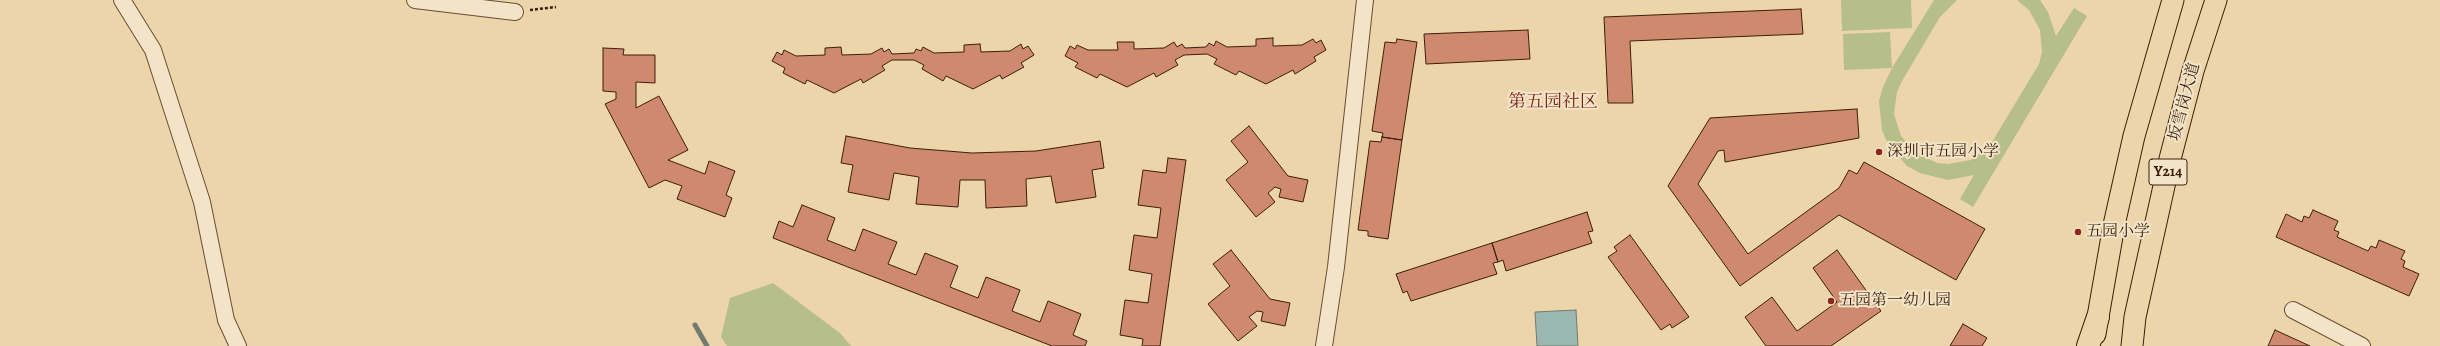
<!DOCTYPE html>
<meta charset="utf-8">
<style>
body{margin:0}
canvas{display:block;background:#ecd5aa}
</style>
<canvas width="2440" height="346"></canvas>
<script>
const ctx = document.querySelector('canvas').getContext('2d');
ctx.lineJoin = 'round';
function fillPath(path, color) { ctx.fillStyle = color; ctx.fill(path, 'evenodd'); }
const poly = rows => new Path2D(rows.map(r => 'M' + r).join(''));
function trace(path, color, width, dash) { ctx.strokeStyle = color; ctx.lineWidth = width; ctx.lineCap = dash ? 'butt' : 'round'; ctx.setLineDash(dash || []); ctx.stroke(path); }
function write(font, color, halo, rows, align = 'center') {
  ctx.font = font + ' Alegreya,"Noto Serif SC",serif'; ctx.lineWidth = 4; ctx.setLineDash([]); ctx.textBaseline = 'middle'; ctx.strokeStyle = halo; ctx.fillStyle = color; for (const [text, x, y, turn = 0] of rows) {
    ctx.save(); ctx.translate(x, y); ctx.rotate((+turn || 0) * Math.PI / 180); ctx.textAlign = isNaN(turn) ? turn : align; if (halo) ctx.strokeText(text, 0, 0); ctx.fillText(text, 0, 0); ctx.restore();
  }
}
fillPath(poly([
 [1841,0,1911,0,1912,28,1842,31],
 [1934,0,1957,0,1940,17,1902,81,1897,92,1894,114,1901,136,1916,153,1937,163,1948,164,1971,160,1989,147,2039,64,2042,52,2040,30,2029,10,2017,0,2040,0,2048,12,2056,36,2074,8,2087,16,1973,207,1960,199,1974,175,1948,180,1920,173,1907,166,1888,144,1882,130,1879,101,1883,87,1892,68,1844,70,1843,34,1890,32,1892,68],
 [773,283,840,333,851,346,727,346,721,337,730,298]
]), '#b6be8a');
const water = poly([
 [1576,310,1578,346,1537,346,1535,312,1576,310]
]);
fillPath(water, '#9bb7b2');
trace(water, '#757a6f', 1);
trace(poly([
 [695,325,707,346]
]), '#757a6f', 5);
const building = poly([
 [1801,9,1803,34,1630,41,1633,103,1608,103,1604,17,1801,9],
 [1528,30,1530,59,1426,64,1424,34,1528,30],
 [1273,38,1273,46,1302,45,1313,39,1316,43,1321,40,1326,50,1314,57,1316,61,1295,74,1293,70,1266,84,1239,71,1236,75,1214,64,1217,59,1207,54,1184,55,1175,60,1178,65,1156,77,1154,73,1127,87,1100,74,1097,78,1075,67,1078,63,1065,56,1070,46,1075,49,1077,45,1088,50,1118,50,1117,42,1134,42,1134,49,1164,48,1174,42,1177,47,1182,44,1185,48,1206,47,1209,43,1214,46,1216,41,1227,47,1256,46,1256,39,1273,38],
 [1397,39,1417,42,1402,140,1382,137,1383,133,1372,131,1385,42,1396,43,1397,39],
 [980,44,981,52,1010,51,1021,44,1023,49,1028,46,1034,55,1021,63,1024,67,1002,79,1000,75,973,89,946,76,943,81,922,69,924,65,914,60,892,60,882,66,885,70,863,83,861,79,834,93,807,80,805,84,783,73,785,68,772,61,777,52,782,55,784,50,796,56,825,55,825,48,841,47,842,55,871,54,882,48,884,52,889,49,892,54,914,53,916,49,921,51,923,47,934,53,964,52,964,45,980,44],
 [603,48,624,49,623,55,655,55,655,83,636,82,636,108,659,96,688,150,668,160,705,174,709,161,735,171,726,195,732,198,725,217,677,199,682,186,665,180,649,188,605,104,616,99,616,92,603,91,603,48],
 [1857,109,1859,138,1725,162,1724,150,1718,151,1698,184,1748,254,1839,188,1849,170,1857,174,1864,162,1985,229,1956,280,1839,215,1740,286,1668,186,1710,118,1857,109],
 [1249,126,1288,176,1308,180,1303,202,1279,197,1281,189,1275,187,1268,193,1275,202,1256,217,1226,180,1248,162,1231,141,1249,126],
 [846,136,910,148,972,153,1036,151,1100,141,1104,168,1092,170,1096,197,1056,203,1051,176,1026,179,1027,206,986,208,985,180,960,180,958,207,916,204,919,177,894,173,889,200,848,192,853,165,841,163,846,136],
 [1382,137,1402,140,1388,239,1368,236,1368,231,1358,230,1370,141,1381,142,1382,137],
 [1168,158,1186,160,1160,346,1142,346,1143,339,1120,335,1125,300,1148,303,1152,274,1129,270,1134,235,1157,238,1161,208,1138,205,1143,170,1166,173,1168,158],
 [802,205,835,218,827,240,855,251,863,229,897,242,888,264,916,275,925,253,958,266,950,287,978,298,986,277,1020,290,1012,311,1040,322,1048,301,1081,314,1073,335,1087,341,1085,346,1052,346,773,238,779,221,793,227,802,205],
 [2313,210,2338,221,2334,230,2339,232,2337,237,2368,251,2371,246,2376,248,2379,240,2405,251,2401,259,2405,261,2403,267,2419,274,2409,296,2276,237,2286,214,2302,222,2304,216,2309,218,2313,210],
 [1587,212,1593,231,1588,232,1592,243,1506,271,1503,260,1498,262,1492,243,1587,212],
 [1630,235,1689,317,1672,328,1670,324,1661,330,1608,257,1617,251,1614,247,1630,235],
 [1492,243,1498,262,1493,263,1497,274,1411,301,1407,291,1403,293,1396,274,1492,243],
 [1231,250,1270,299,1290,303,1285,326,1261,321,1263,312,1257,311,1249,317,1257,326,1238,341,1208,304,1230,286,1213,264,1231,250],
 [1837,250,1881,311,1831,346,1766,346,1745,317,1772,297,1797,331,1837,302,1813,268,1837,250],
 [1963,324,1987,338,1982,346,1950,346,1963,324],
 [2275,330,2310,346,2268,346,2275,330]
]);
fillPath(building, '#cf896e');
trace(building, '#3d1e0b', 1);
const minor = poly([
 [122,0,153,50,202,202,226,320,238,346],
 [415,0,515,12],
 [2293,310,2362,346],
 [1324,346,1336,267,1365,0]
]);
const major = poly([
 [2095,334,2114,225,2134,136,2173,0],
 [2132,346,2135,317,2170,159,2193,71,2216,0]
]);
const highway = poly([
 [2088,346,2098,317]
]);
trace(minor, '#694c33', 18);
trace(major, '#3d1e0b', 23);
trace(highway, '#3d1e0b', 24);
trace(poly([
 [530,10,556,7]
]), '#3d1e0b', 2.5, [3, 2]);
trace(minor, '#f3e4c8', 16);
trace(major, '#ecd5aa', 21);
trace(highway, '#ecd5aa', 22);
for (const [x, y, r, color] of [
 [1879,152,4,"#8f2418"],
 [2078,232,4,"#8f2418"],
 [1831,301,4,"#8f2418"]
]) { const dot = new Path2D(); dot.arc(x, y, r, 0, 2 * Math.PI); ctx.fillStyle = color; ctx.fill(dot); trace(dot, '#f3e4c8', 1.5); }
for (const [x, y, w] of [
 [2168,172,38]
]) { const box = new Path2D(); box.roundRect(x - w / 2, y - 13, w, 26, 3); ctx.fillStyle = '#f3e4c8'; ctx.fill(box); trace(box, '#3d1e0b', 1); }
write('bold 15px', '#3d1e0b', null, [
 ["Y214",2168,172]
]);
write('16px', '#3d1e0b', '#f3e4c8', [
 ["坂雪岗大道",2185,102,-75]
]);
write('16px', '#3d1e0b', '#f3e4c8', [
 ["深圳市五园小学",1887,152],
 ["五园小学",2086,232],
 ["五园第一幼儿园",1839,301]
], 'left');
write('18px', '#7a1f14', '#f3e4c8', [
 ["第五园社区",1553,103]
]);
</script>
